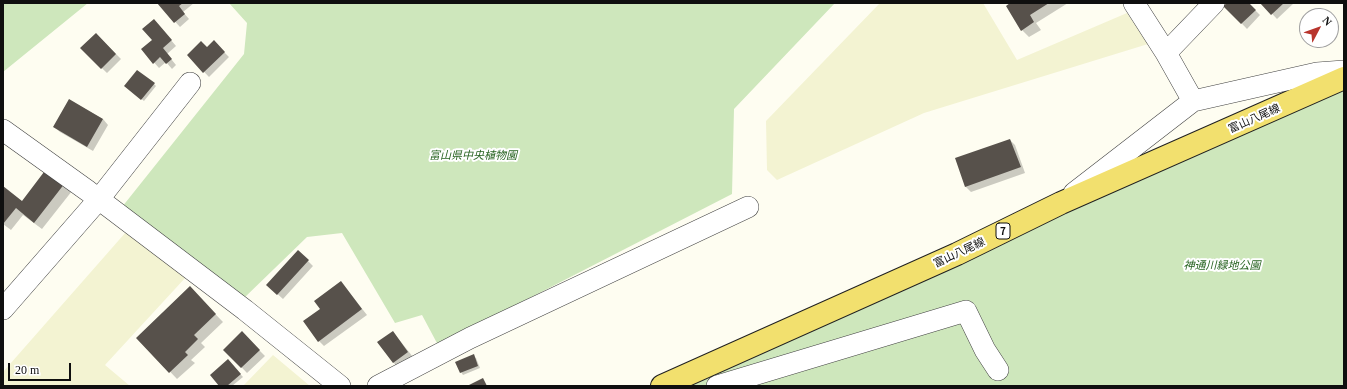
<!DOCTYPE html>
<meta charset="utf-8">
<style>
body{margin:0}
#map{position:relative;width:1347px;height:389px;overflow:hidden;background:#fefdf1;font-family:Georgia,serif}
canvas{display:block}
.frame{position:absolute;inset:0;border:4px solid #0f0f0f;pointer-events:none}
.north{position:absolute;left:1299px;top:8px;width:40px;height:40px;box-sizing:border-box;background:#fff;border:1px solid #9f9f9f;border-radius:50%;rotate:49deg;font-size:11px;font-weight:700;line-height:16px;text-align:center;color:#0f0f0f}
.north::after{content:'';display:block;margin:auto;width:14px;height:18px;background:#b8352d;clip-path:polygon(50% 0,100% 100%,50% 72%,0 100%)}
.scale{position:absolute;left:8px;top:363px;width:63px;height:18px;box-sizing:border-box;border:2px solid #0f0f0f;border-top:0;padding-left:5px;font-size:12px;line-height:14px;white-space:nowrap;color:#0f0f0f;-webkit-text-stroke:3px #fff;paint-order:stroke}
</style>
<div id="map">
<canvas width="1347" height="389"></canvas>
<div class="frame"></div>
<div class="north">N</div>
<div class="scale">20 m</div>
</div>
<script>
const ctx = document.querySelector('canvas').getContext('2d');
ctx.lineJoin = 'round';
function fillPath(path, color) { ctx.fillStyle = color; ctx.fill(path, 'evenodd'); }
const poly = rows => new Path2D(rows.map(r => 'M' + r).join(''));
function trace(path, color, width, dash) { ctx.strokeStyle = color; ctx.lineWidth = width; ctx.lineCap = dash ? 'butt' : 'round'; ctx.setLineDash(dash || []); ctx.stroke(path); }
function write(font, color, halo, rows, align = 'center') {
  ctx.font = font + ' Georgia,"Noto Sans JP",serif'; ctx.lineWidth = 4; ctx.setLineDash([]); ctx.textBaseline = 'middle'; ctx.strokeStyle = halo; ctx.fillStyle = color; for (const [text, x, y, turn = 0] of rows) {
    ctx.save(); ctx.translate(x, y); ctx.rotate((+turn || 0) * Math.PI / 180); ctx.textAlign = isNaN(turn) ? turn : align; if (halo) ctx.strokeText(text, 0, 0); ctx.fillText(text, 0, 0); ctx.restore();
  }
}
fillPath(poly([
 [880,3,983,3,1017,60,1127,13,1148,44,924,113,777,180,767,170,766,121],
 [126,232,186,277,105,365,130,386,3,386,3,372],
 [273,355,310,386,243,386]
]), '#f3f3d2');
fillPath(poly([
 [3,3,88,3,3,72],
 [229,3,835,3,734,109,732,194,438,345,422,315,395,323,342,233,307,237,243,299,122,207,244,54,247,23],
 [1344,78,1344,386,662,386]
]), '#cee7bc');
fillPath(poly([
 [158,3,194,3,183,12,189,19,180,27],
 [1012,3,1068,3,1036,23,1041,30,1029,37,1022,30],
 [1228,3,1248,3,1260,15,1247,29,1225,6],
 [1262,3,1294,3,1277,19],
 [159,26,176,46,167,54,176,65,172,69,166,62,159,68,142,49,153,40],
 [96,34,121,59,107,73,81,48],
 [214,42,229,57,209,77,188,55,207,49],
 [154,84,156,86,144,101,128,88],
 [69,100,103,119,108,125,93,151,60,132,54,127],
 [1010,140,1015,145,1025,173,971,192,966,187,956,159],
 [47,170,72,191,42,229,23,215,11,230,3,224,3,188,22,202],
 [298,251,313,266,283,299,273,290],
 [341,282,367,315,324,346,319,341,321,309],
 [190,288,223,322,201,343,205,347,191,360,195,363,177,379,138,338],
 [393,332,413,357,398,368,378,343],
 [242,333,265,356,247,373,225,350],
 [473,356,476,358,480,368,463,375,461,372],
 [230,363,243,377,232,386,221,386]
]), '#0003');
fillPath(poly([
 [157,3,183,3,179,6,185,14,174,23],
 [1010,3,1049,3,1030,15,1034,22,1021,31,1006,6],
 [1227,3,1249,3,1256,10,1241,24,1223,6],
 [1260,3,1284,3,1271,15],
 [154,19,172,40,163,48,172,59,166,64,160,57,153,64,141,49,152,40,142,29],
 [96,33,116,54,101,69,80,48],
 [214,40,225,52,203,73,187,55,201,41,207,47],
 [137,70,155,83,141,100,124,86],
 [69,99,103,119,87,147,53,127],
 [1010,139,1021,167,965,187,955,158],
 [47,168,65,183,34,223,16,208,3,224,3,186,22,201],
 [298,250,309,260,277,295,266,285],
 [341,281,362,309,318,342,303,321,320,309,314,301],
 [190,286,216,314,194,335,198,339,185,352,188,355,169,373,136,338],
 [242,331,260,350,241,368,223,350],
 [393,331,408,352,393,363,377,342],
 [474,354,478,366,460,373,455,362],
 [228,359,241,374,227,386,219,386,210,375],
 [483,378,487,386,467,386]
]), '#57514b');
const minor = poly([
 [1134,3,1166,53,1193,101],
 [1166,53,1214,3],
 [3,130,88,191,245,310,340,386],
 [1074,193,1193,101,1317,73,1344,71],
 [3,309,99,199,190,83],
 [378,386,470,338,748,207],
 [717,386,966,311,985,350,998,370]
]);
const primary = poly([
 [662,386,957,254,1061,203,1344,78]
]);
trace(minor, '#424242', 22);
trace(primary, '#202020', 24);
trace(minor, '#fff', 21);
trace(primary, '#f2e06e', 22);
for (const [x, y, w] of [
 [1003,231,14]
]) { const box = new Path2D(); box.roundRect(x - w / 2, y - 8, w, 16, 3); ctx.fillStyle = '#fff'; ctx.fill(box); trace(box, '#0f0f0f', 1); }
write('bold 10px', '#0f0f0f', null, [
 ["7",1003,231]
]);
write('11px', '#0f0f0f', '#fff', [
 ["富山八尾線",1254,118,-24],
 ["富山八尾線",959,252,-25]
]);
write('italic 11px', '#286422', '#fff', [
 ["富山県中央植物園",473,155],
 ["神通川緑地公園",1222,265]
]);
</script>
